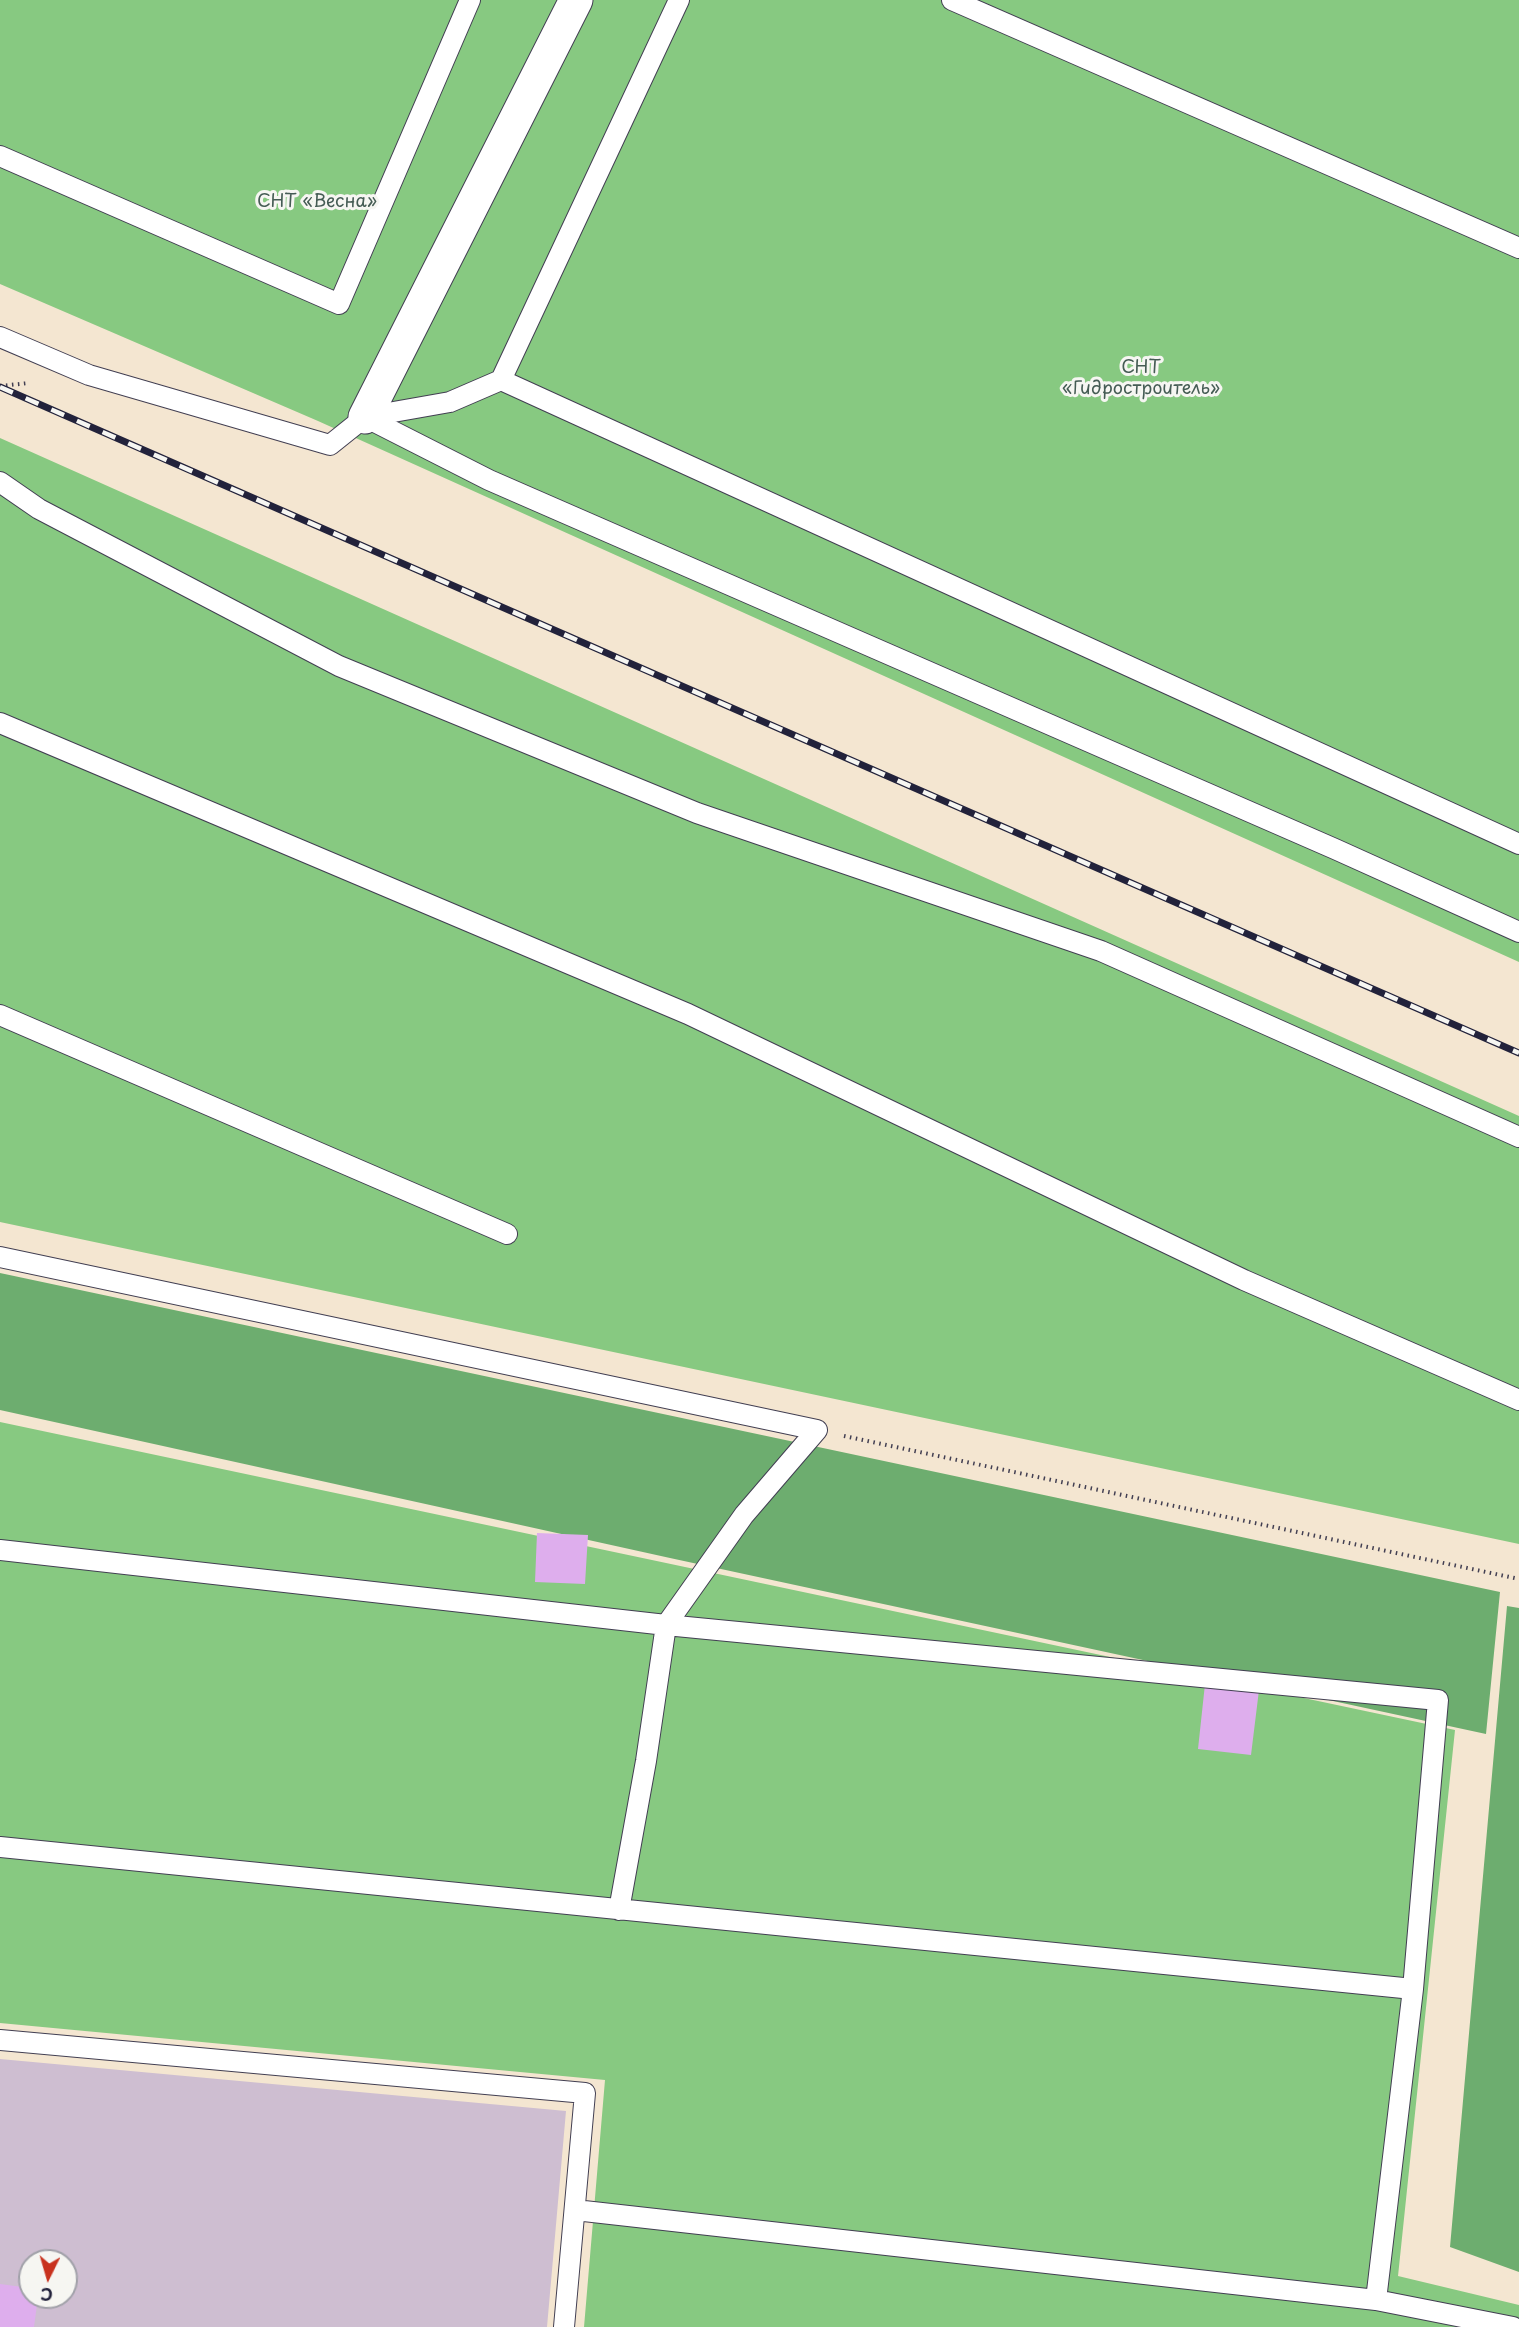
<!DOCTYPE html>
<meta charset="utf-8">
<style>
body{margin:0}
#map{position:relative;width:1519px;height:2327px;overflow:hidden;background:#f4e6d1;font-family:"Playpen Sans",sans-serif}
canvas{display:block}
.north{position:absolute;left:18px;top:2249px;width:60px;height:60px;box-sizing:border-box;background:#f6f6f2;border:2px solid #a1a1a9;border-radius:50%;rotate:185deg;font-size:16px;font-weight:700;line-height:24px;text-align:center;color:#22223b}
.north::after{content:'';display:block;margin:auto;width:21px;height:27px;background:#c8321e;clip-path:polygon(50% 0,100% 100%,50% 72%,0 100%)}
</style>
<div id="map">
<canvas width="1519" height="2327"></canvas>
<div class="north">С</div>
</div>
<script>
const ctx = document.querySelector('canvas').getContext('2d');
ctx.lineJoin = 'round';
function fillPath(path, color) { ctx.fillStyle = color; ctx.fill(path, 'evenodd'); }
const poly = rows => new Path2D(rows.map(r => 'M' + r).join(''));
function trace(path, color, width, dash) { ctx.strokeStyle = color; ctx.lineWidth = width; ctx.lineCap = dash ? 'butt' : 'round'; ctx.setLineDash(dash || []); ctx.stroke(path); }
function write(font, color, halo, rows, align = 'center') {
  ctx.font = font + ' "Playpen Sans",sans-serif'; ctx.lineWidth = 6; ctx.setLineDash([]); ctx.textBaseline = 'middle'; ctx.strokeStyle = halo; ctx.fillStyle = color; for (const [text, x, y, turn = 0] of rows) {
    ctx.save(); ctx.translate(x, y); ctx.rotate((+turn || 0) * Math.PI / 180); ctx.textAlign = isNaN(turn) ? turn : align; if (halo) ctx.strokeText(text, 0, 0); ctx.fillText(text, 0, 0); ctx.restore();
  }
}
fillPath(poly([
 [0,2059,566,2111,547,2327,0,2327],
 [30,2261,66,2261,66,2297,30,2297]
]), '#cebed1');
fillPath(poly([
 [0,0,1519,0,1519,962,318,421,0,284],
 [0,438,1519,1116,1519,1544,0,1222],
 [0,1422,1455,1730,1398,2276,1519,2305,1519,2327,584,2327,605,2080,0,2023]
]), '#87c981');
fillPath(poly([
 [0,1273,1500,1592,1486,1734,670,1558,0,1410],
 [1507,1606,1519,1608,1519,2272,1450,2247]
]), '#6dad6f');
fillPath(poly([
 [537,1533,588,1535,585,1584,535,1582],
 [1205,1684,1259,1690,1251,1755,1198,1749],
 [0,2284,30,2288,30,2297,38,2297,34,2327,0,2327]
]), '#deaeed');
const service = poly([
 [952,0,1519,248],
 [0,156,339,304,470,0],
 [0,337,89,375,330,445,365,417,450,402,501,380,679,0],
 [501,380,1519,844],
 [365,417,489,480,1335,849,1519,932],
 [0,482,39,509,339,666,697,813,1101,951,1519,1137],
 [0,723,688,1014,1244,1280,1519,1400],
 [0,1015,507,1234],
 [0,1257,817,1430,744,1515,666,1625,646,1761,619,1910],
 [0,1550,666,1625,1438,1700,1413,1989,1376,2300],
 [0,1847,1413,1989],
 [0,2040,585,2093,564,2327],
 [575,2210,1376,2300,1513,2327]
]);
const minor = poly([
 [365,417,576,0]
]);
trace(service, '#423f52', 22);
trace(minor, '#423f52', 35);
trace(poly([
 [0,386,29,383],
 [844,1436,1519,1579]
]), '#423f52', 4, [1.5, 4.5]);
trace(service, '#fff', 20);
trace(minor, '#fff', 33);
const rail = poly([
 [0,387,1519,1053]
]);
trace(rail, '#22223b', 7);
trace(rail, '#f6f6f2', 4.5, [14]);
write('18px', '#455c54', '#f6f6f2', [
 ["СНТ «Весна»",317,202],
 ["СНТ",1141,368],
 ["«Гидростроитель»",1141,389]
]);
</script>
